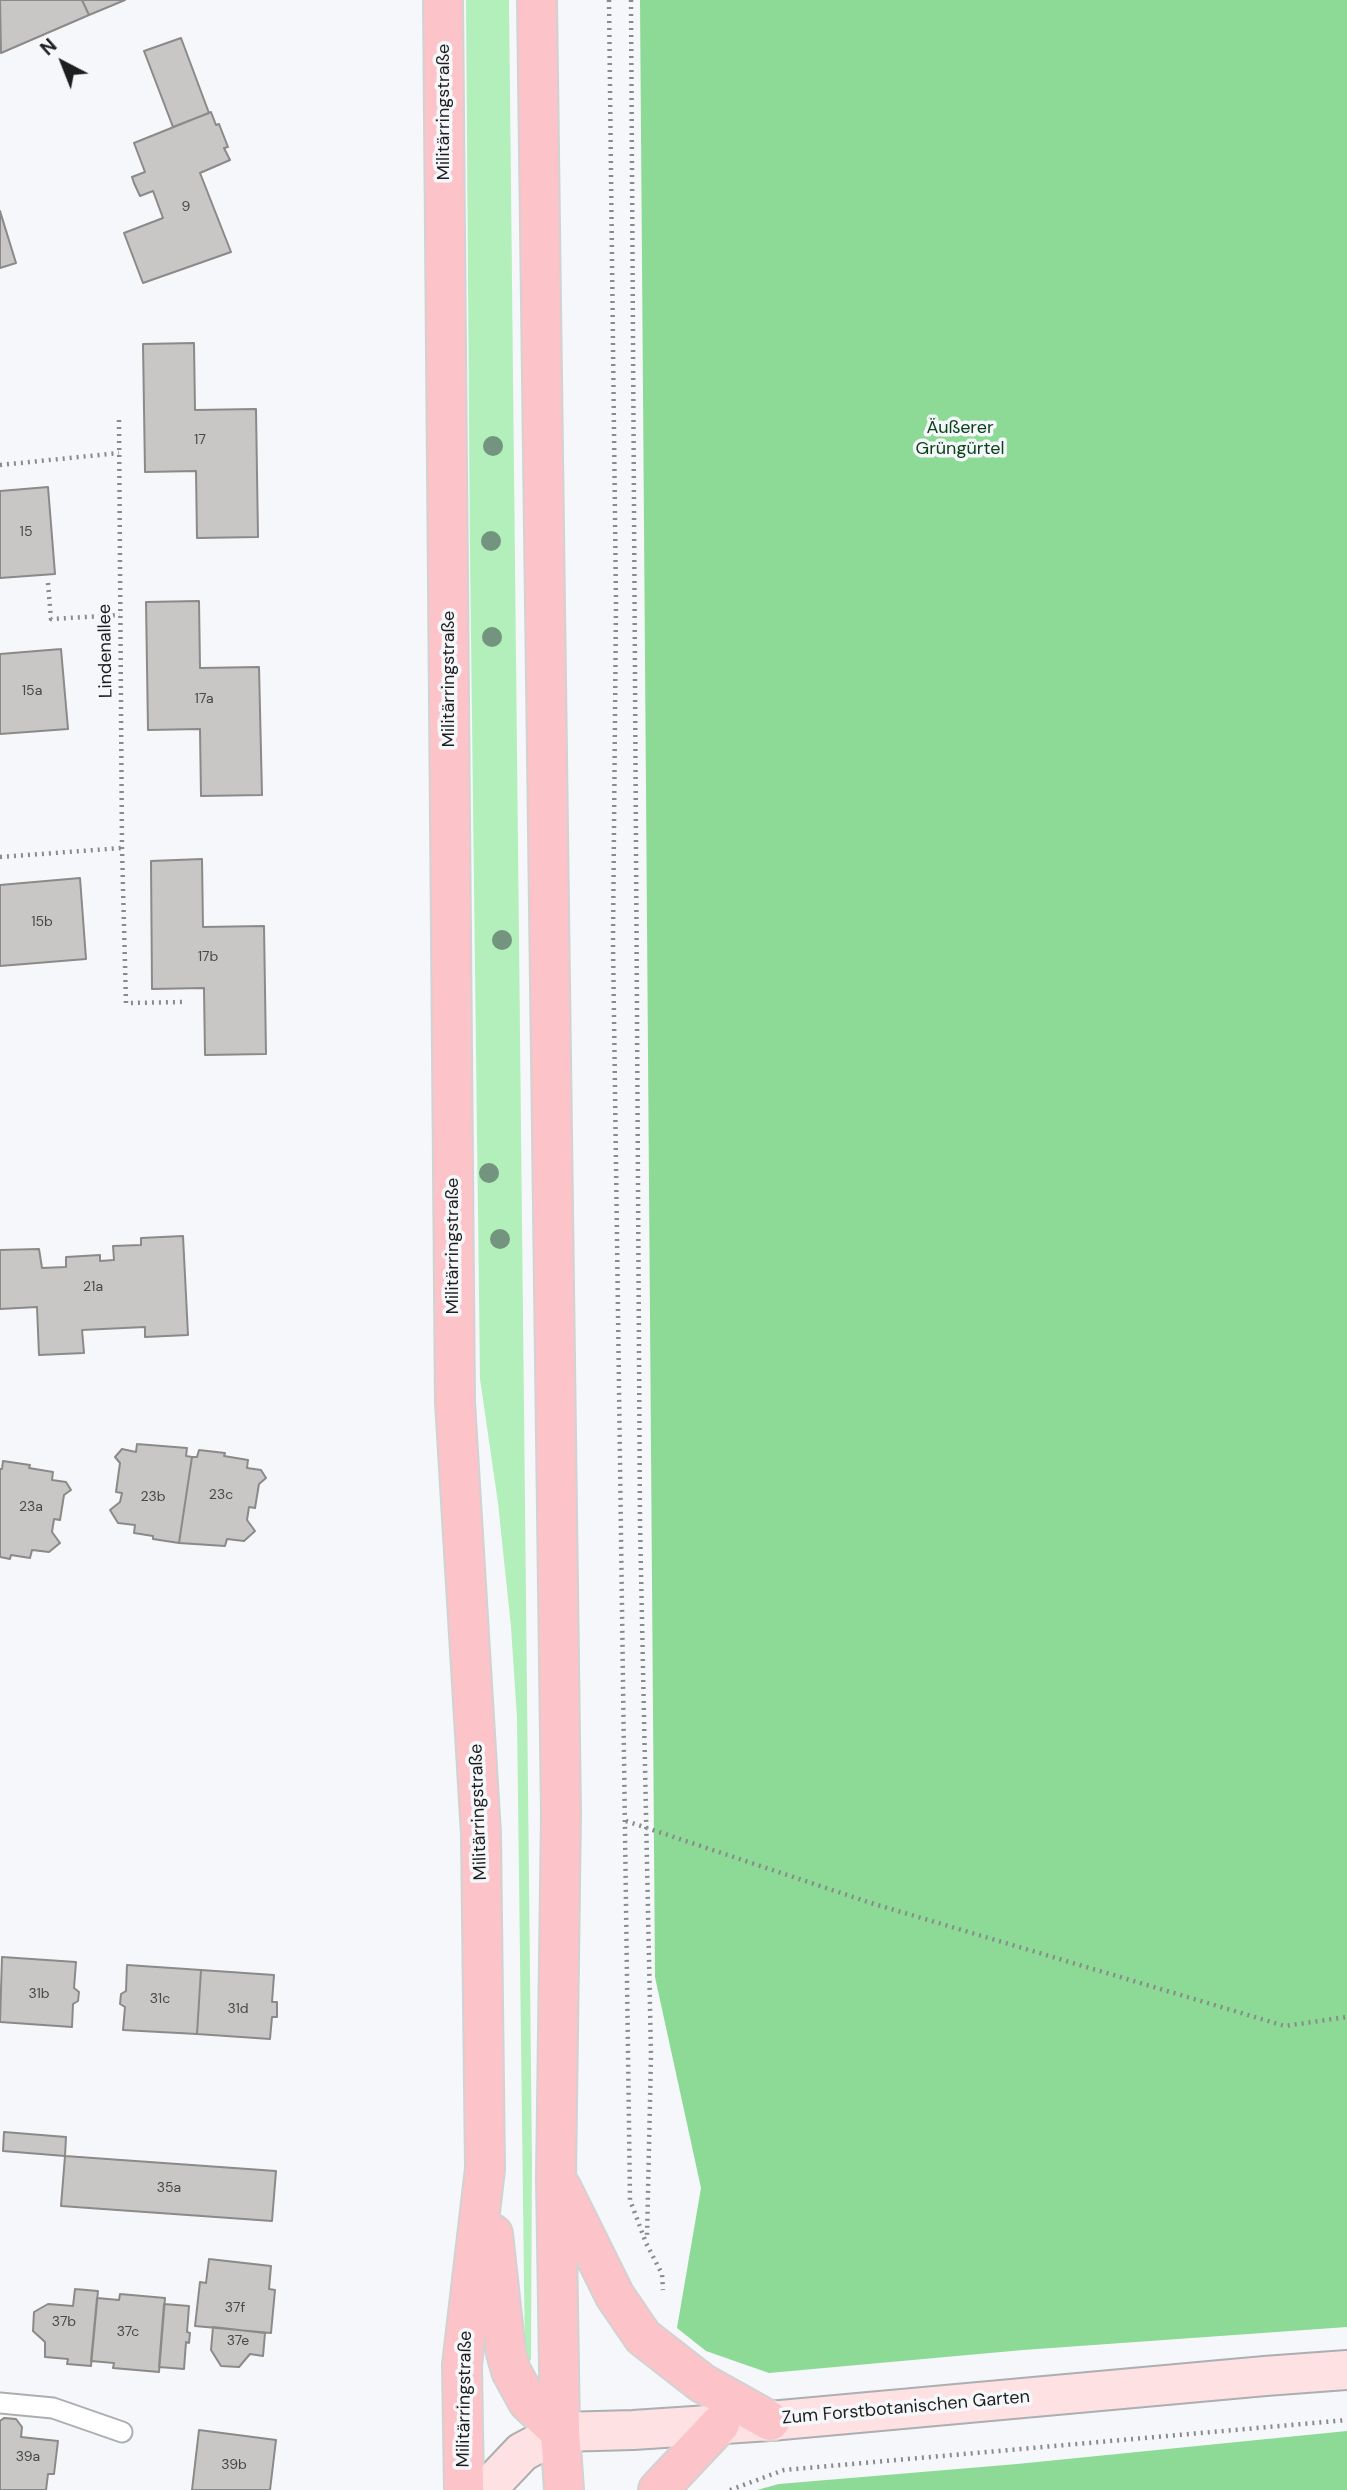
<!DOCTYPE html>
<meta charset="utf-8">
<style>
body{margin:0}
#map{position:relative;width:1347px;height:2490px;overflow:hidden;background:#f6f7fa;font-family:"DM Sans",sans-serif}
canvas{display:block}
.north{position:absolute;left:28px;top:28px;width:70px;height:70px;-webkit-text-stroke:5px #f6f7fa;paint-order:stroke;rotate:318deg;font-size:19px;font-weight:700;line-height:28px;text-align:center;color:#1d1e1e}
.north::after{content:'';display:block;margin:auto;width:24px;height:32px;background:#1d1e1e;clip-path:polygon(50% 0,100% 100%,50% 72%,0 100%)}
</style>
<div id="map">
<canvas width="1347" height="2490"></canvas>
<div class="north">N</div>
</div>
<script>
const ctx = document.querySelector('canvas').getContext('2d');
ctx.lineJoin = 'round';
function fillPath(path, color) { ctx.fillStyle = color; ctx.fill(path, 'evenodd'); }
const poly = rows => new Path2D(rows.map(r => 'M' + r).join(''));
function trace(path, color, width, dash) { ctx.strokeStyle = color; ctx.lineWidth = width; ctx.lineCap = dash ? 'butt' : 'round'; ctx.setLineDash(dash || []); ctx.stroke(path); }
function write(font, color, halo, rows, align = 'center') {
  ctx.font = font + ' "DM Sans",sans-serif'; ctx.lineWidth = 7; ctx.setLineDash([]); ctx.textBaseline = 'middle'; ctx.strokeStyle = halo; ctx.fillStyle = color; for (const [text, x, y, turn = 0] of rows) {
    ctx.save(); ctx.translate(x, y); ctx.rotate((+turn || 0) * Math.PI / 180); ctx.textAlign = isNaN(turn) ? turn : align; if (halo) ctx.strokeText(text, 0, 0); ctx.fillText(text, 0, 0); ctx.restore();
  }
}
fillPath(poly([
 [466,0,509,0,532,2160,531,2360,525,2361,517,1718,511,1627,498,1503,480,1379,470,555]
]), '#b3efba');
fillPath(poly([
 [640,0,1347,0,1347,2327,1023,2350,769,2373,706,2351,677,2328,701,2188,655,1977],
 [1347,2431,1347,2490,757,2490,779,2484,1017,2464]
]), '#8cda96');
const building = poly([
 [0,0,82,0,89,15,1,53,0,0],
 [82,0,125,0,89,15,82,0],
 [181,38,209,113,173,127,144,51,181,38],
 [211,112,216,125,219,124,228,147,224,148,230,160,200,173,231,252,143,283,124,233,163,218,153,191,140,196,134,183,132,177,145,172,134,143,211,112],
 [0,211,16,263,0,268,0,211],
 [194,343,195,410,256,409,258,537,197,538,196,471,145,472,143,344,194,343],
 [48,487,55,574,0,578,0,491,48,487],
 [199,601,200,668,259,667,262,795,201,796,200,729,148,730,146,602,199,601],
 [61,649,68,729,0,734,0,654,61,649],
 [202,859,203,927,264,926,266,1054,205,1055,204,988,152,989,151,861,202,859],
 [80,878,86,959,0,966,0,885,80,878],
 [183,1236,188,1335,145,1337,145,1327,82,1330,84,1353,39,1355,37,1307,0,1309,0,1250,39,1249,42,1268,66,1267,66,1257,100,1255,100,1261,114,1260,113,1246,141,1245,141,1238,183,1236],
 [137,1444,187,1448,186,1456,192,1457,179,1543,153,1539,153,1536,134,1533,135,1525,118,1523,110,1510,120,1502,122,1493,116,1492,120,1463,115,1457,122,1449,136,1452,137,1444],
 [199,1450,225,1453,224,1456,248,1460,247,1468,261,1470,266,1478,259,1484,255,1508,249,1507,247,1520,255,1531,244,1541,227,1539,225,1546,179,1543,192,1457,197,1457,199,1450],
 [3,1461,30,1465,29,1468,53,1472,52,1480,66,1482,71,1490,64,1495,60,1520,54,1519,52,1532,60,1543,49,1552,32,1550,30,1558,11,1555,10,1559,0,1557,0,1469,2,1469,3,1461],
 [2,1957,76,1962,74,1988,79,1992,78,2001,73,2004,72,2027,0,2022,2,1957],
 [127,1965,201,1970,197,2034,123,2030,125,2007,120,2004,121,1994,126,1991,127,1965],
 [201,1970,274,1975,272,2002,277,2002,277,2017,272,2017,270,2039,197,2034,201,1970],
 [4,2132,66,2137,65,2156,3,2151,4,2132],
 [65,2156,276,2171,272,2221,61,2206,65,2156],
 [209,2259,271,2266,269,2289,275,2290,271,2333,195,2326,200,2282,206,2283,209,2259],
 [75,2289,98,2291,91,2366,67,2364,68,2359,45,2357,45,2342,33,2331,34,2312,48,2304,73,2306,75,2289],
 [120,2294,165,2298,159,2372,113,2368,114,2363,91,2361,97,2298,119,2300,120,2294],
 [164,2304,189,2306,187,2332,190,2333,189,2343,186,2342,184,2369,159,2367,164,2304],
 [213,2327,265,2333,263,2356,250,2354,239,2367,221,2366,211,2350,213,2327],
 [4,2418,16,2419,22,2427,21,2437,58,2441,54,2474,48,2474,46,2490,0,2490,0,2421,4,2418],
 [199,2430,276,2440,270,2490,192,2490,199,2430]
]);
fillPath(building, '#c9c7c5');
trace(building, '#8b8a88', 2);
const service = poly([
 [0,2403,53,2408,122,2432]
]);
const secondary = poly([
 [486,2490,522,2452,560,2432,633,2430,770,2421,1265,2376,1347,2370]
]);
const primary = poly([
 [443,0,455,1402,481,1834,485,2169,462,2365,464,2490],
 [537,0,561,1813,556,2178,560,2432,564,2490],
 [561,2187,615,2296,643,2337,702,2383,770,2421],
 [493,2234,506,2353,511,2371,528,2402,560,2432],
 [658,2490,720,2424]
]);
trace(service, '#adaeb0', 23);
trace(secondary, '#adaeb0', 42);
trace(primary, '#d2d2d2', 42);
trace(poly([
 [609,0,616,603,613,942,630,2200,646,2243,662,2274,663,2290],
 [631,0,640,1523,651,2055,647,2238],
 [119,420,122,848,126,1003,183,1002],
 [0,465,119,453],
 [48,583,51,619,120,615],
 [0,857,122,848],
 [626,1821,871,1903,1285,2026,1347,2017],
 [730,2490,784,2470,1347,2420]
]), '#898a8b', 4.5, [2, 5]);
trace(service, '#fff', 19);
trace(secondary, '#fee1e3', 38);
trace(primary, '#fcc3c8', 38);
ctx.fillStyle = '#73947e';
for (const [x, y] of [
 [493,446],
 [491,541],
 [492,637],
 [502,940],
 [489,1173],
 [500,1239]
]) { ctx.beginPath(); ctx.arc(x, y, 10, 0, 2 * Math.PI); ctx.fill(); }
write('14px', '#484848', null, [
 ["9",186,207],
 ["17",200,440],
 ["15",26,532],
 ["15a",32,691],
 ["17a",204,699],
 ["15b",42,922],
 ["17b",208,957],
 ["21a",93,1287],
 ["23c",221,1495],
 ["23b",153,1497],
 ["23a",31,1507],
 ["31b",39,1994],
 ["31c",160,1999],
 ["31d",238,2009],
 ["35a",169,2188],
 ["37f",235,2308],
 ["37b",64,2322],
 ["37c",128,2332],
 ["37e",238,2341],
 ["39a",28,2457],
 ["39b",234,2465]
]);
write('18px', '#1d1e1e', '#f6f7fa', [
 ["Militärringstraße",444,112,-90],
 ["Lindenallee",106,651,-91],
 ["Militärringstraße",449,679,-90],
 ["Militärringstraße",453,1246,-90],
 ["Militärringstraße",479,1812,-92],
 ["Militärringstraße",465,2399,-89],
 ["Zum Forstbotanischen Garten",906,2408,-5]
]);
write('18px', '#084318', '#f6f7fa', [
 ["Äußerer",960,428],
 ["Grüngürtel",960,449]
]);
</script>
